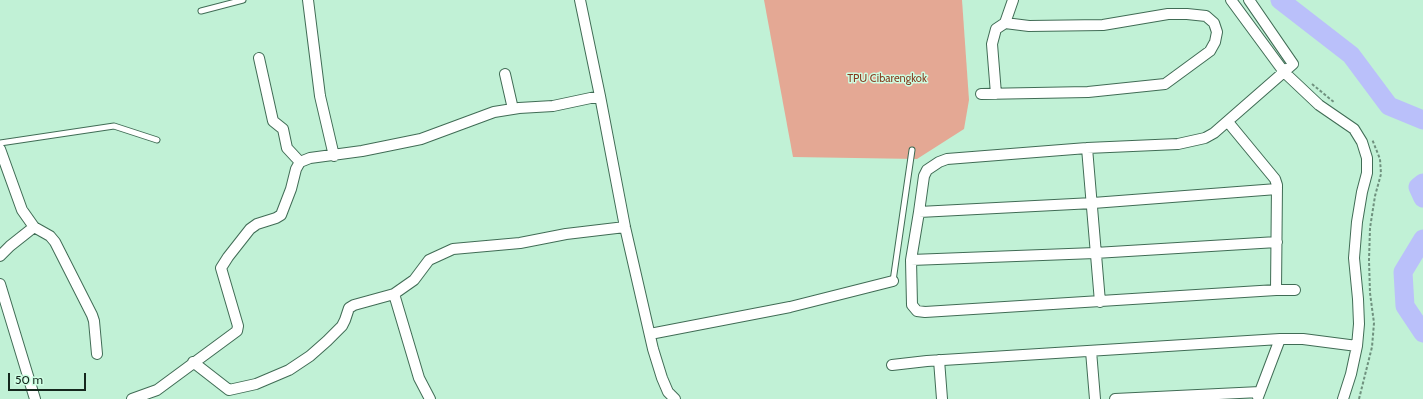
<!DOCTYPE html>
<style>
body{margin:0}
#map{position:relative;width:1423px;height:399px;overflow:hidden;background:#c1f1d6;font-family:Cabin,sans-serif}
canvas{display:block}
.scale{position:absolute;left:8px;top:373px;width:78px;height:18px;box-sizing:border-box;border:2px solid #15271d;border-top:0;padding-left:5px;font-size:12px;line-height:14px;white-space:nowrap;color:#15271d;-webkit-text-stroke:3px #cefee3;paint-order:stroke}
</style>
<div id="map">
<canvas width="1423" height="399"></canvas>
<div class="scale">50 m</div>
</div>
<script>
const ctx = document.querySelector('canvas').getContext('2d');
ctx.lineJoin = 'round';
function fillPath(path, color) { ctx.fillStyle = color; ctx.fill(path, 'evenodd'); }
const poly = rows => new Path2D(rows.map(r => 'M' + r).join(''));
function trace(path, color, width, dash) { ctx.strokeStyle = color; ctx.lineWidth = width; ctx.lineCap = dash ? 'butt' : 'round'; ctx.setLineDash(dash || []); ctx.stroke(path); }
function write(font, color, halo, rows, align = 'center') {
  ctx.font = font + ' Cabin,sans-serif'; ctx.lineWidth = 3; ctx.setLineDash([]); ctx.textBaseline = 'middle'; ctx.strokeStyle = halo; ctx.fillStyle = color; for (const [text, x, y, turn = 0] of rows) {
    ctx.save(); ctx.translate(x, y); ctx.rotate((+turn || 0) * Math.PI / 180); ctx.textAlign = isNaN(turn) ? turn : align; if (halo) ctx.strokeText(text, 0, 0); ctx.fillText(text, 0, 0); ctx.restore();
  }
}
fillPath(poly([
 [764,0,962,0,969,100,964,129,917,159,793,157]
]), '#e4a894');
trace(poly([
 [1280,0,1351,55,1389,106,1423,120],
 [1423,183,1418,187,1423,198],
 [1423,239,1403,272,1405,306,1423,333]
]), '#bac0fa', 19);
const service = poly([
 [201,11,243,0],
 [0,143,114,126,157,140],
 [893,281,912,150]
]);
const minor = poly([
 [308,0,320,96,334,156],
 [580,0,600,96,625,227,653,349,662,378,668,392,675,399],
 [1231,0,1284,72,1319,105,1354,129,1362,142,1367,158,1367,173,1362,192,1357,222,1354,258,1358,299,1359,324,1357,346,1351,374,1343,399],
 [1249,0,1293,64,1214,133,1205,138,1178,144,1087,148,947,159,939,162,927,170,924,176,919,212,1093,203,1277,189],
 [1005,23,1013,0],
 [259,58,273,121,283,129,287,148,300,162],
 [505,74,513,109],
 [981,94,1088,92,1165,84,1210,51,1215,42,1217,32,1214,23,1206,16,1187,14,1168,14,1103,25,1029,26,1005,23,996,29,992,44,996,94],
 [1228,122,1275,179,1277,185,1276,290],
 [1087,148,1100,302],
 [0,149,22,210,34,227,50,236,55,242,92,315,94,321,97,354],
 [919,212,911,260,912,305,917,311,925,312,1276,290,1295,290],
 [0,256,10,246,34,227],
 [911,260,1095,253,1277,242],
 [0,284,35,399],
 [650,334,790,307,893,281],
 [1091,351,1095,399],
 [939,360,942,399],
 [193,362,229,390,256,384,289,370,310,356,327,341,342,326,345,320,349,308,354,305,394,294],
 [892,365,927,361,1280,339,1303,339,1357,346],
 [1258,397,1280,339],
 [132,399,157,390,237,331,238,326,221,268,228,257,250,229,257,224,276,218,281,215,291,189,296,169,300,162,310,158,362,151,421,139,494,112,519,108,553,106,600,96],
 [430,399,419,378,394,294,414,280,429,260,453,249,520,243,566,234,625,227],
 [1115,399,1260,392]
]);
trace(service, '#406c55', 7);
trace(minor, '#406c55', 12);
trace(poly([
 [1312,84,1335,103],
 [1359,399,1372,347,1374,323,1370,293,1369,260,1370,228,1375,196,1381,174,1380,159,1372,139]
]), '#6f917e', 2, [3, 2]);
trace(service, '#fff', 5);
trace(minor, '#fff', 10);
write('11px', '#863b1f', '#cefee3', [
 ["TPU Cibarengkok",887,79]
]);
</script>
